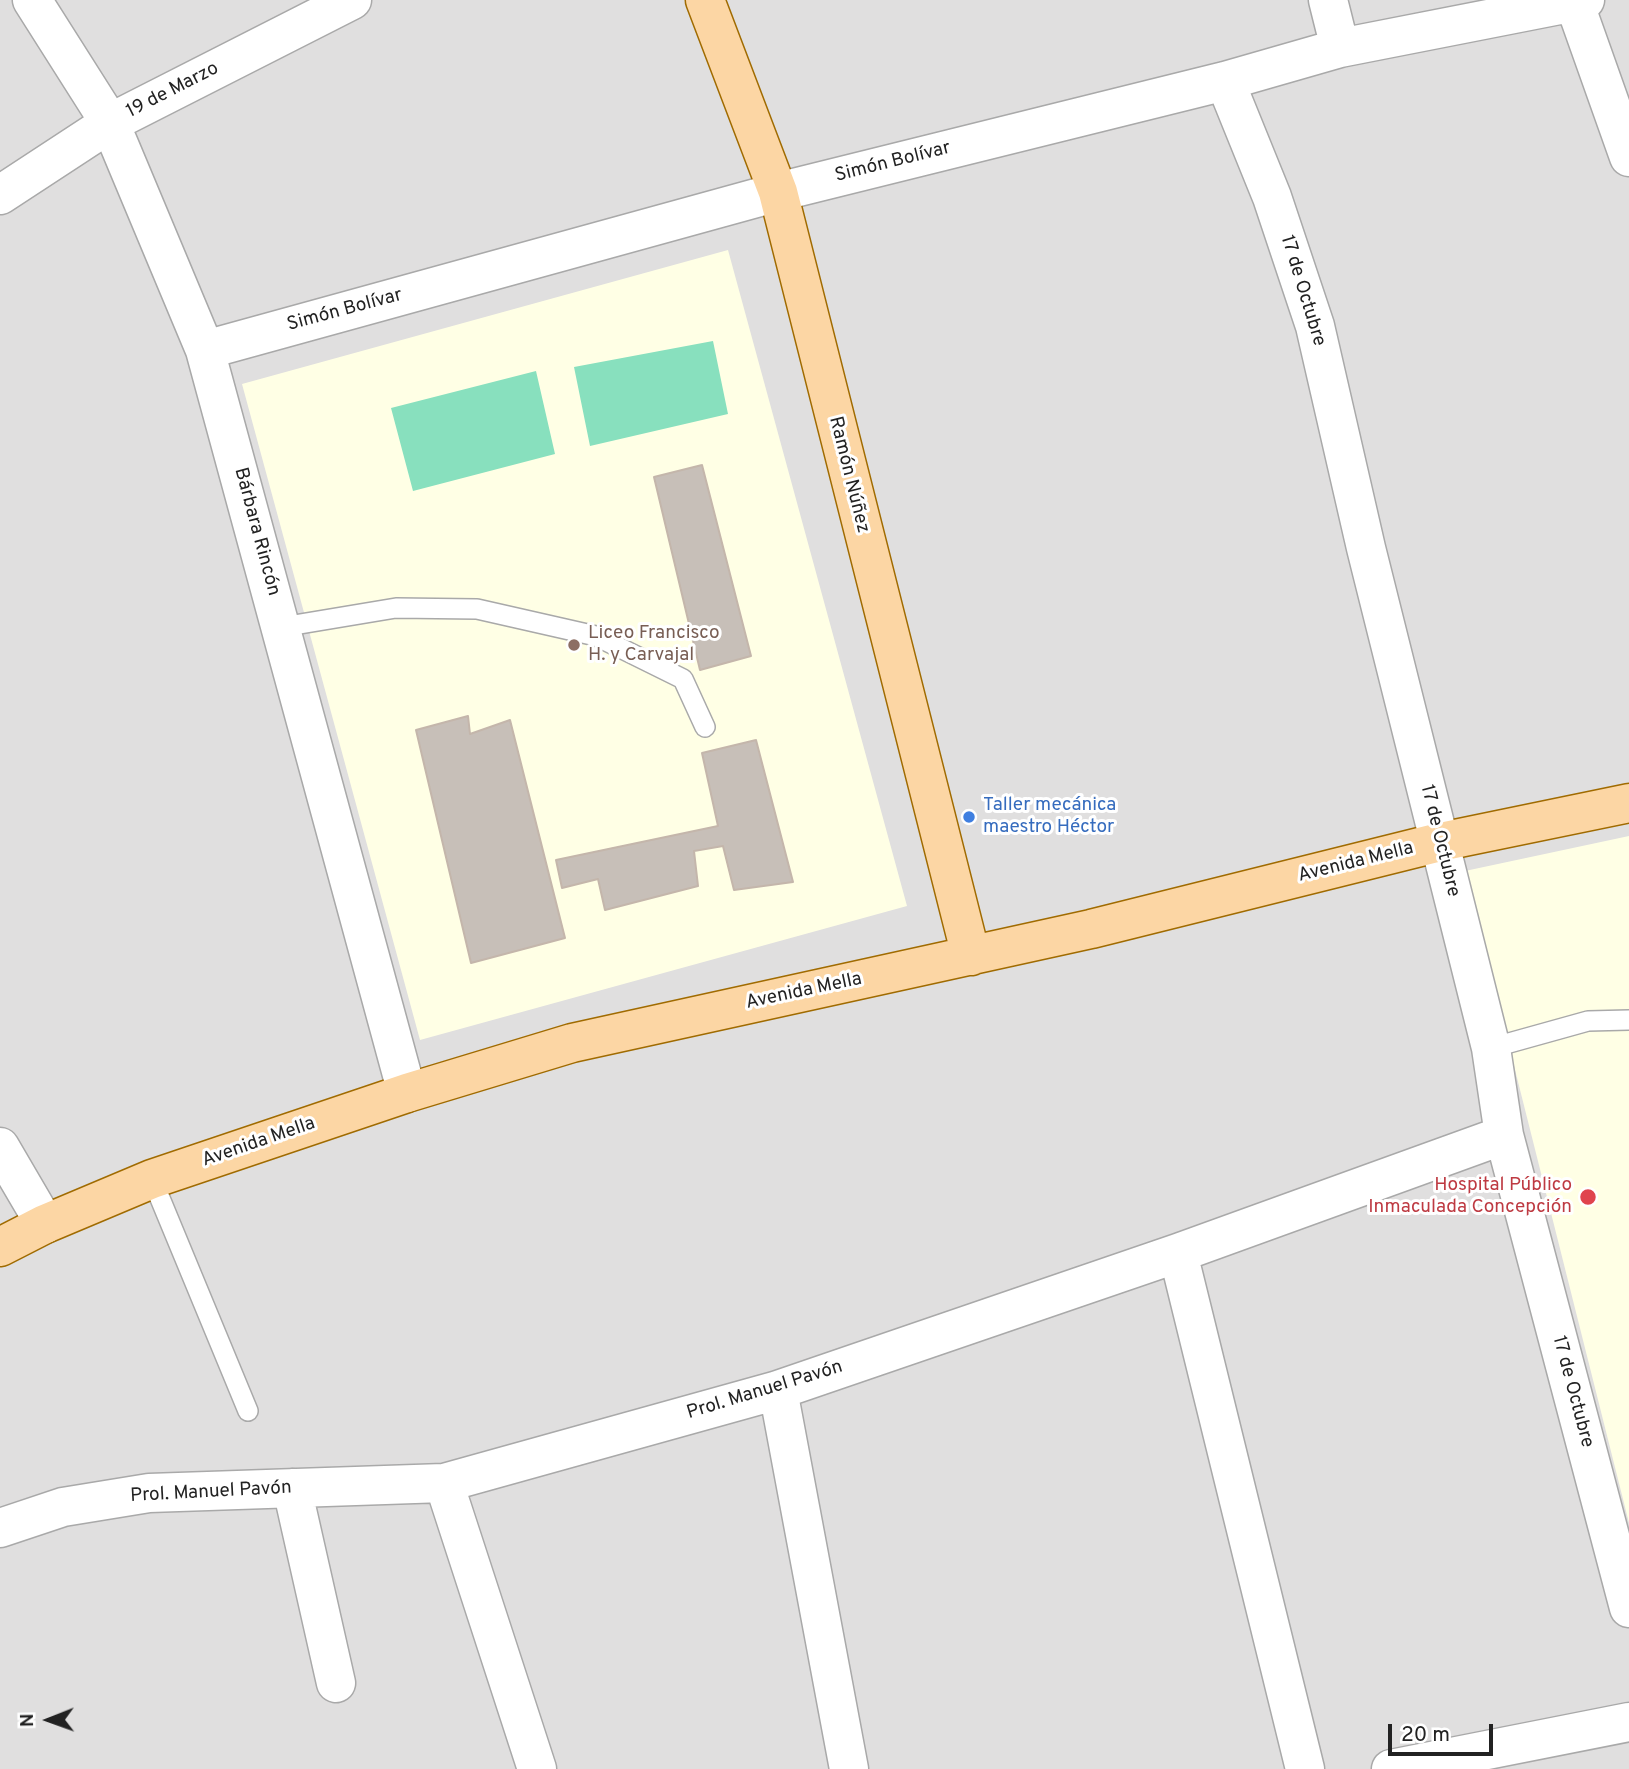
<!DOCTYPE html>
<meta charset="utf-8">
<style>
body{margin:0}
#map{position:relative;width:1629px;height:1769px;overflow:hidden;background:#f2efe9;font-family:Overpass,sans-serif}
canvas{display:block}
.north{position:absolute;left:14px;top:1685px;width:70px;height:70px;-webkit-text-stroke:5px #fff;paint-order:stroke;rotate:269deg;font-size:19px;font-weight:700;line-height:28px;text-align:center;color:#222}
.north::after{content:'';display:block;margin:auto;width:24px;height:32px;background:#222;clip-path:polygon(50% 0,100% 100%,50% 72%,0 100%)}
.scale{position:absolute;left:1388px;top:1724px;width:105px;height:32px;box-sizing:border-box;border:4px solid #222;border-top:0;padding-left:9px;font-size:21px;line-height:24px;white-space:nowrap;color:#222;-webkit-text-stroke:5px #fff;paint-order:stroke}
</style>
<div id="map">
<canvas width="1629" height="1769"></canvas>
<div class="north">N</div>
<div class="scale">20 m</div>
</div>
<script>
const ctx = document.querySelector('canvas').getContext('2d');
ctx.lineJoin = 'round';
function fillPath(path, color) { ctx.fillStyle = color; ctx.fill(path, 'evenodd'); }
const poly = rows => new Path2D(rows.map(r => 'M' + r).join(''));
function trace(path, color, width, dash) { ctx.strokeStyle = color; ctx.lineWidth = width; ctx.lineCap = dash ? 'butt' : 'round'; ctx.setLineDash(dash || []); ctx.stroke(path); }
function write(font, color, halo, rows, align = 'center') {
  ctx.font = font + ' Overpass,sans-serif'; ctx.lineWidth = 6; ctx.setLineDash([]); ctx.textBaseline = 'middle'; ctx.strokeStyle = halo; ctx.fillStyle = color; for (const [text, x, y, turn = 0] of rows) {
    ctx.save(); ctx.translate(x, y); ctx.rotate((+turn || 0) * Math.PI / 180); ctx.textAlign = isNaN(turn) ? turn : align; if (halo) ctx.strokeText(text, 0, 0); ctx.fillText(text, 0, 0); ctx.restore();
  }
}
fillPath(poly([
 [0,0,1629,0,1629,1769,0,1769]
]), '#e0dfdf');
fillPath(poly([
 [728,250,907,906,420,1040,242,384],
 [1629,836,1629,1523,1465,871]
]), '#ffffe5');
fillPath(poly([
 [713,341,728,414,590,446,574,367],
 [536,371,555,454,413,491,391,408]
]), '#88e0be');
const building = poly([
 [702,465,751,656,700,670,654,477,702,465],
 [468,716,470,734,510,720,565,938,471,963,416,730,468,716],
 [756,740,793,882,734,890,723,846,694,851,698,886,605,910,598,879,562,888,556,860,718,826,702,753,756,740]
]);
fillPath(building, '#c7bfb8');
trace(building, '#c4b6ab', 2);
const service = poly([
 [282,627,396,608,477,609,596,636,683,679,705,727],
 [1491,1048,1588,1021,1629,1020],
 [152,1179,248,1411]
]);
const minor = poly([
 [32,0,110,123,205,350,407,1093],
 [1328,0,1340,48],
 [1574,2,1629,157],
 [1225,81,1272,197,1315,326,1366,548,1491,1048,1504,1135,1629,1608],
 [0,195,110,123,352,0],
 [205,350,778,192,1225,81,1340,48,1585,0],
 [0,1147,45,1224],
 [1178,1253,1305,1769],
 [778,1390,849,1769],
 [444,1483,537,1769],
 [292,1488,336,1683],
 [0,1528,63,1507,149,1493,444,1483,778,1390,1178,1253,1504,1135],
 [1391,1769,1629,1722]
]);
const primary = poly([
 [705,0,778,192,971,956],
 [0,1247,45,1224,152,1179,407,1093,572,1043,1091,929,1440,842,1629,803]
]);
trace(service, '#a9a9a9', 22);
trace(minor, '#a9a9a9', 41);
trace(primary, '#a06b00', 41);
trace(service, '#fff', 19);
trace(minor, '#fff', 38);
trace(primary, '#fcd6a4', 38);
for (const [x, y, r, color] of [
 [574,645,7,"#8d6e63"],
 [969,817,7,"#3f7fe0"],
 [1588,1197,9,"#e0444e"]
]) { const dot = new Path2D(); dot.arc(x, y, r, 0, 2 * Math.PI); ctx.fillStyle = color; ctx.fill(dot); trace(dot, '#fff', 2.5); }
write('19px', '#222', '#fff', [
 ["19 de Marzo",173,91,-27],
 ["Simón Bolívar",893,163,-14],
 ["17 de Octubre",1302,291,73],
 ["Simón Bolívar",345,311,-15],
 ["Ramón Núñez",848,475,76],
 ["Bárbara Rincón",256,532,75],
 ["17 de Octubre",1439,841,76],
 ["Avenida Mella",1356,863,-14],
 ["Avenida Mella",804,992,-12],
 ["Avenida Mella",259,1143,-19],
 ["Prol. Manuel Pavón",765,1391,-17],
 ["17 de Octubre",1572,1392,75],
 ["Prol. Manuel Pavón",211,1493,-3]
]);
write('19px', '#785e54', '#fff', [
 ["Liceo Francisco",588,634],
 ["H. y Carvajal",588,656]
], 'left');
write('19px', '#366cbe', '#fff', [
 ["Taller mecánica",983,806],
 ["maestro Héctor",983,828]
], 'left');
write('19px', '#be3a42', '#fff', [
 ["Hospital Público",1572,1186],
 ["Inmaculada Concepción",1572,1208]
], 'right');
</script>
